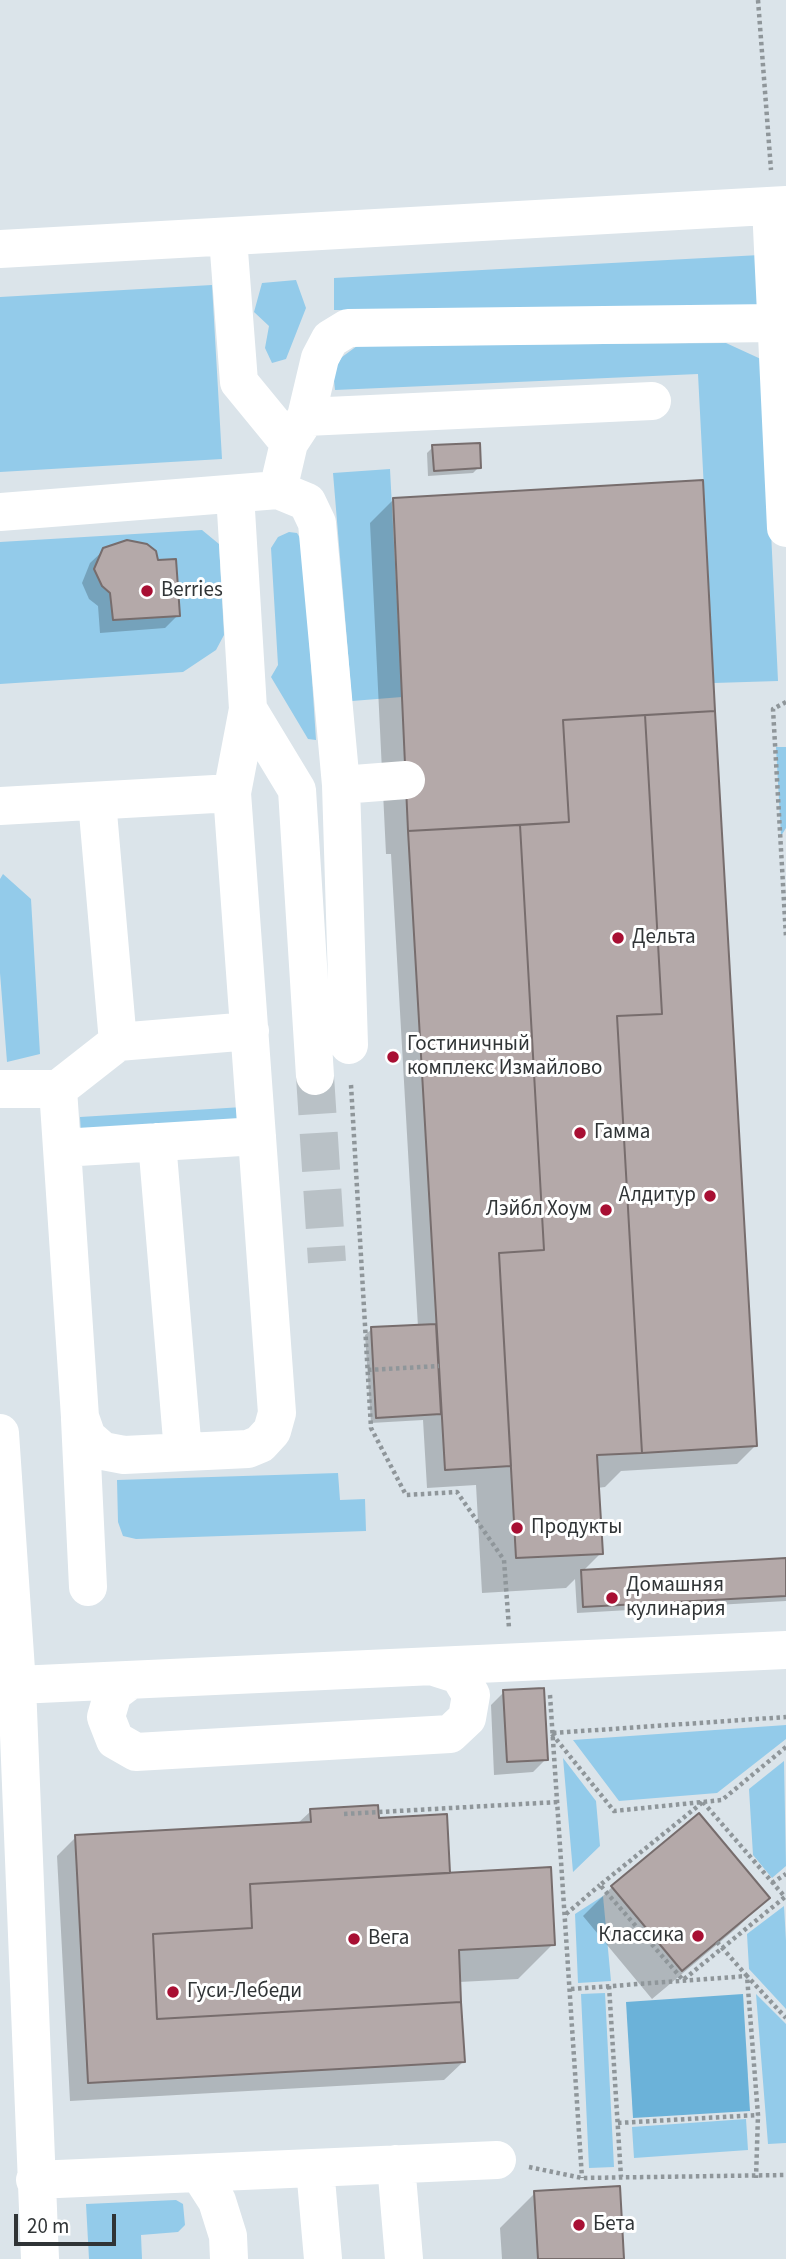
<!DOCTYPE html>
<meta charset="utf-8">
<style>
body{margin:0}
#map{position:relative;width:786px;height:2259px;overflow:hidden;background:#dbe4ea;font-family:"Source Sans 3",sans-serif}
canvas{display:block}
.scale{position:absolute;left:14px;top:2214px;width:102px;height:32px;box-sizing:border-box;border:4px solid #303436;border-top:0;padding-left:9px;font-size:21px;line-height:24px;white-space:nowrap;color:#303436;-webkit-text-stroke:5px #fff;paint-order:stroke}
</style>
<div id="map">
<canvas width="786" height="2259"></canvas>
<div class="scale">20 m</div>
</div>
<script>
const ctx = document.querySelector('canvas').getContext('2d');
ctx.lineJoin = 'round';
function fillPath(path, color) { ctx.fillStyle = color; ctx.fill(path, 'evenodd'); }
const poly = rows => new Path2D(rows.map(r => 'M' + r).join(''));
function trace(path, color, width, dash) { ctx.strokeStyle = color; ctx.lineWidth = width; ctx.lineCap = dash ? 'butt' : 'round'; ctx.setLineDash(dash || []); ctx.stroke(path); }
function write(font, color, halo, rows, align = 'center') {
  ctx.font = font + ' "Source Sans 3",sans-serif'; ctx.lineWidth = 6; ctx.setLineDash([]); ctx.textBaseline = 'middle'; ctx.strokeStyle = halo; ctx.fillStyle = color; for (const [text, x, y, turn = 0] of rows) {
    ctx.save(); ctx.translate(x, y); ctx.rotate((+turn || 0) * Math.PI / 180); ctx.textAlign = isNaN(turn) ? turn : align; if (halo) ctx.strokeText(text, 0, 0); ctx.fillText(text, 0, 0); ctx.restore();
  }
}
fillPath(poly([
 [760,255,762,303,742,312,334,310,334,278],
 [296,280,306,308,286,359,272,363,265,348,269,326,254,312,262,283],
 [212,285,222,459,0,472,0,297],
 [726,343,763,360,778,681,714,683,698,374,335,390,333,371,342,357,357,346],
 [390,469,402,697,352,701,333,473],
 [202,530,219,544,224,635,216,650,183,672,0,684,0,542],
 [289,532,297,533,303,543,316,740,308,739,271,677,278,665,271,548,278,537],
 [776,747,786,747,786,828,781,836],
 [3,874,31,899,40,1054,7,1062,0,973,0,879],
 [243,1107,244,1123,81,1133,80,1117],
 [338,1473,340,1500,365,1499,366,1531,136,1539,123,1536,118,1522,117,1480],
 [786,1725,786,1739,717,1793,619,1801,573,1740],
 [563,1758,596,1801,600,1846,573,1872],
 [784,1761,786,1866,772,1878,753,1855,749,1789],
 [603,1896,611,1981,578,1983,575,1914],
 [784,1906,786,1941,786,2009,749,1969,747,1934],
 [605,1993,614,2167,589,2168,581,1994],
 [756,1994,786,2024,786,2143,768,2144],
 [746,2119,748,2150,634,2158,632,2127],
 [176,2200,183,2204,185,2225,178,2232,141,2235,142,2259,89,2259,86,2204]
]), '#93cbea');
fillPath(poly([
 [743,1994,750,2111,633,2118,626,2002]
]), '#6bb2d9');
fillPath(poly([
 [433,447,479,467,473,473,428,476,427,453],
 [701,482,755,1446,737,1464,621,1471,605,1487,597,1488,601,1553,583,1571,786,1560,786,1601,577,1613,575,1579,566,1588,482,1593,476,1485,427,1488,423,1420,371,1423,365,1335,372,1329,418,1327,391,854,386,854,370,523,394,499],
 [104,550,178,615,165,628,100,633,98,606,89,599,82,583,90,563],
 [504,1692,546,1759,533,1772,494,1775,491,1705],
 [311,1811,378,1820,449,1875,553,1944,518,1979,459,1982,463,2062,444,2080,70,2101,57,1856,76,1837,297,1824],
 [612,1887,767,1898,738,1927,652,1999,583,1916],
 [535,2193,623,2259,502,2259,500,2228]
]), '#0003');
const building = poly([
 [480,443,481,468,434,471,432,445,480,443],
 [703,480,715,711,563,720,569,822,408,831,393,498,703,480],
 [127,540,147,544,156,551,158,560,176,559,180,616,113,620,110,593,102,586,94,569,103,548,127,540],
 [715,711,757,1446,642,1453,617,1016,662,1014,645,715,715,711],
 [645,715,662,1014,617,1016,642,1453,597,1455,603,1554,516,1558,499,1253,544,1250,520,825,569,822,563,720,645,715],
 [520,825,544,1250,499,1253,511,1466,445,1470,408,831,520,825],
 [436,1324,441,1414,376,1418,371,1327,436,1324],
 [786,1558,786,1596,583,1607,581,1570,786,1558],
 [544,1688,548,1760,507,1762,503,1690,544,1688],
 [378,1805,379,1818,447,1814,450,1873,250,1884,252,1928,153,1934,157,2019,461,2002,465,2062,88,2083,75,1835,311,1822,310,1809,378,1805],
 [699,1813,770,1898,682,1971,611,1886,699,1813],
 [551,1867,555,1945,459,1950,461,2002,157,2019,153,1934,252,1928,250,1884,551,1867],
 [620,2186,624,2259,538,2259,534,2191,620,2186]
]);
fillPath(building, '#b4a9a9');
trace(building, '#776d6d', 2);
trace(poly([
 [315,1076,327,1262]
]), '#b9c1c6', 38, [38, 19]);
trace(poly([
 [758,0,771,170],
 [786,702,773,709,786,937],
 [351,1085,371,1428,406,1495,457,1492,504,1560,509,1628],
 [368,1370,439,1366],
 [550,1695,582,2178],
 [553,1733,786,1717],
 [552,1734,614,1811,722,1800,786,1747],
 [703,1802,785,1897,683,1980,600,1885,703,1802],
 [344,1814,558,1802],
 [772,1883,786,1874],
 [566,1914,600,1885],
 [717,1942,747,1976,758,2115,756,2178],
 [609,1986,621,2177],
 [571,1989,747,1976,786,2018],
 [618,2123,758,2115],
 [529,2167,582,2178,786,2175]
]), '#8f969a', 4.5, [3.5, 3.5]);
trace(poly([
 [771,206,786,528],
 [228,238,239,382,289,443],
 [0,249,786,205],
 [306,417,652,401],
 [278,490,289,443,306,417,320,358,330,339,348,328,775,323],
 [0,512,278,490,307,502,317,523,341,785,349,1045],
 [248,709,297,790,315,1076],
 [341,785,406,780],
 [232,793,248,709,235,494],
 [97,801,118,1042],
 [0,806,232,793,277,1413,272,1431,260,1444,248,1449,124,1455,103,1451,87,1437,80,1417,58,1089],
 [0,1089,58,1089,118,1042,250,1031],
 [157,1142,183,1452],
 [62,1148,257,1136],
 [80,1419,88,1587],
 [0,1433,17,1685,40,2259],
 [129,1681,113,1693,106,1717,115,1740,136,1752,450,1734,467,1718,471,1695,459,1675,437,1668],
 [17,1685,786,1650],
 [396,2164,404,2259],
 [315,2168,323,2259],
 [199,2173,217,2201,228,2236,229,2259],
 [35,2180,497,2160]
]), '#fff', 38);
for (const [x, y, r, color] of [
 [147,591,7,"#a80f33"],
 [618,938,7,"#a80f33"],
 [393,1057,7,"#a80f33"],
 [580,1133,7,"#a80f33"],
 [710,1196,7,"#a80f33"],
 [606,1210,7,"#a80f33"],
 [517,1528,7,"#a80f33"],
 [612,1598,7,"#a80f33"],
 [698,1936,7,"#a80f33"],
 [354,1939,7,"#a80f33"],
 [173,1992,7,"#a80f33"],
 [579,2225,7,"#a80f33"]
]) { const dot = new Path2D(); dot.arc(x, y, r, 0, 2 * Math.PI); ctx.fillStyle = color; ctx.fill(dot); trace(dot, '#fff', 2.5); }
write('21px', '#303436', '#fff', [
 ["Berries",161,591],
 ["Дельта",632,938],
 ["Гостиничный",407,1045],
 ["комплекс Измайлово",407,1069],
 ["Гамма",594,1133],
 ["Алдитур",696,1196,"right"],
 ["Лэйбл Хоум",592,1210,"right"],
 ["Продукты",531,1528],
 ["Домашняя",626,1586],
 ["кулинария",626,1610],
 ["Классика",684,1936,"right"],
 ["Вега",368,1939],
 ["Гуси-Лебеди",187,1992],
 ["Бета",593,2225]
], 'left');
</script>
